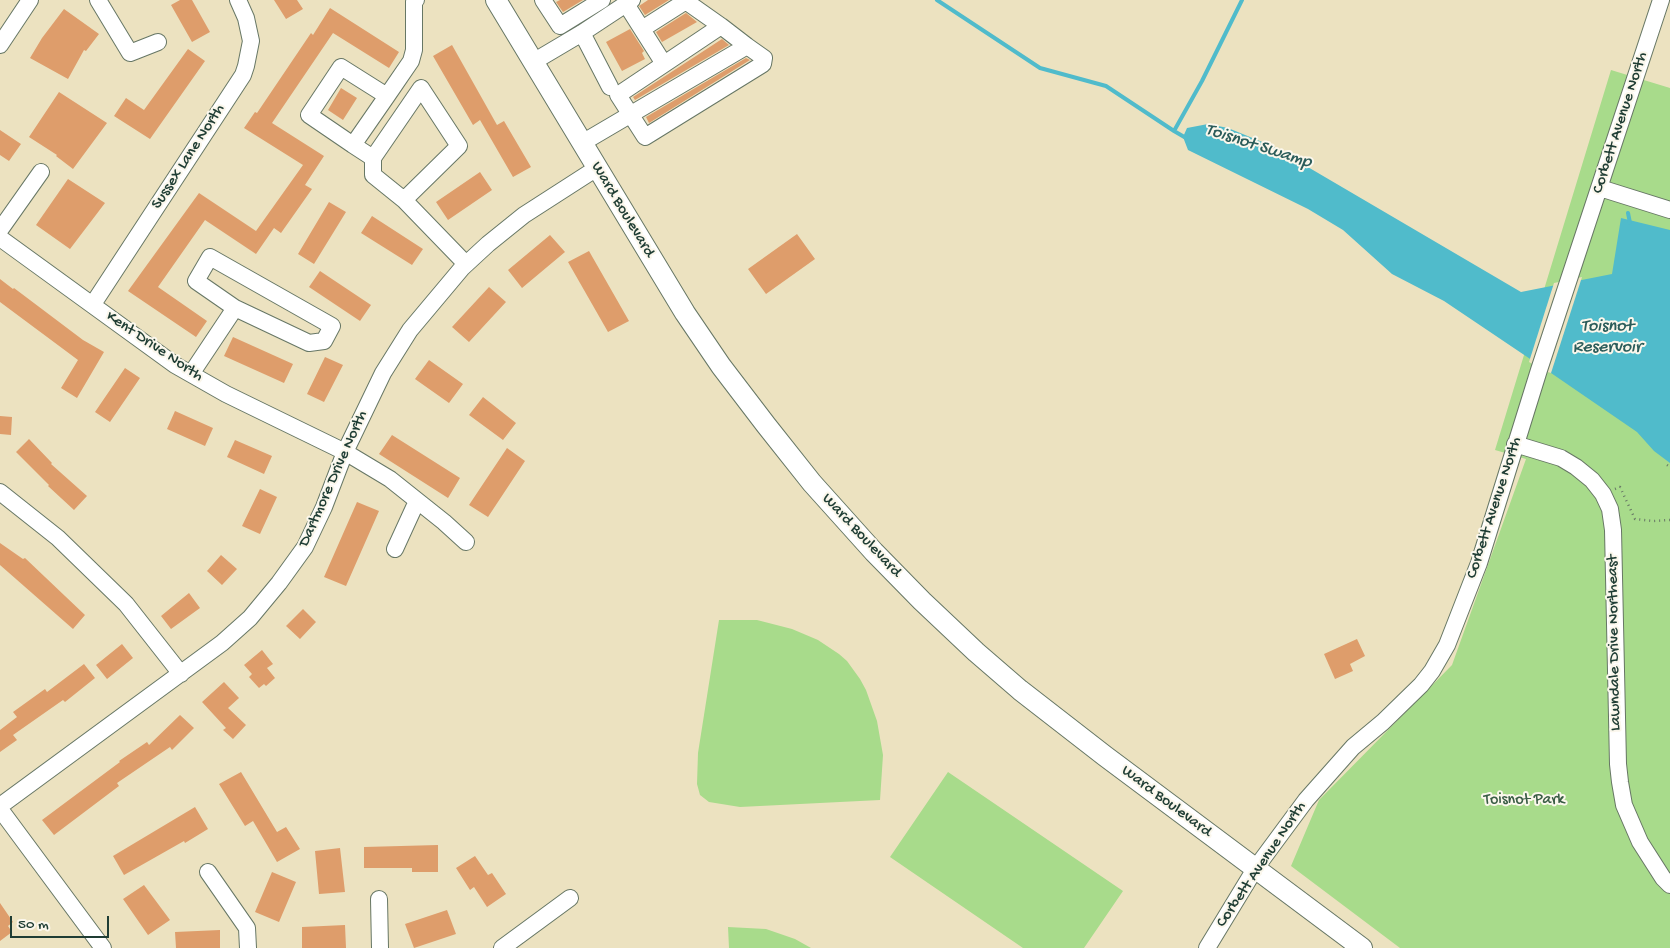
<!DOCTYPE html>
<style>
body{margin:0}
#map{position:relative;width:1670px;height:948px;overflow:hidden;background:#ece2c0;font-family:"Gochi Hand",sans-serif}
canvas{display:block}
.scale{position:absolute;left:10px;top:916px;width:99px;height:22px;box-sizing:border-box;border:2px solid #1f3d34;border-top:0;padding-left:6px;font-size:15px;line-height:18px;white-space:nowrap;color:#1f3d34;-webkit-text-stroke:4px #fbf7ec;paint-order:stroke}
</style>
<div id="map">
<canvas width="1670" height="948"></canvas>
<div class="scale">50 m</div>
</div>
<script>
const ctx = document.querySelector('canvas').getContext('2d');
ctx.lineJoin = 'round';
function fillPath(path, color) { ctx.fillStyle = color; ctx.fill(path, 'evenodd'); }
const poly = rows => new Path2D(rows.map(r => 'M' + r).join(''));
function trace(path, color, width, dash) { ctx.strokeStyle = color; ctx.lineWidth = width; ctx.lineCap = dash ? 'butt' : 'round'; ctx.setLineDash(dash || []); ctx.stroke(path); }
function write(font, color, halo, rows, align = 'center') {
  ctx.font = font + ' "Gochi Hand",sans-serif'; ctx.lineWidth = 4; ctx.setLineDash([]); ctx.textBaseline = 'middle'; ctx.strokeStyle = halo; ctx.fillStyle = color; for (const [text, x, y, turn = 0] of rows) {
    ctx.save(); ctx.translate(x, y); ctx.rotate((+turn || 0) * Math.PI / 180); ctx.textAlign = isNaN(turn) ? turn : align; if (halo) ctx.strokeText(text, 0, 0); ctx.fillText(text, 0, 0); ctx.restore();
  }
}
fillPath(poly([
 [1611,70,1670,88,1670,948,1400,948,1291,866,1319,800,1452,665,1526,459,1495,450],
 [719,620,757,620,792,629,818,640,839,654,847,661,860,679,866,690,877,721,883,755,880,800,740,807,709,802,700,795,697,784,698,753],
 [948,772,1123,891,1084,948,1023,948,890,857],
 [728,927,766,929,795,939,811,948,729,948]
]), '#a8db8b');
fillPath(poly([
 [1208,124,1228,128,1272,146,1521,292,1612,274,1621,218,1670,230,1670,463,1654,451,1637,432,1551,373,1444,301,1392,274,1343,230,1308,209,1188,150,1183,137,1187,128]
]), '#50bbcb');
fillPath(poly([
 [1582,277,1551,373,1544,371,1529,362,1554,283]
]), '#ece2c0');
trace(poly([
 [937,0,1040,68,1106,86,1174,131,1186,138],
 [1174,131,1202,81,1242,0],
 [1628,213,1630,223]
]), '#50bbcb', 4);
fillPath(poly([
 [180,0,192,0,210,32,192,42,171,5],
 [274,0,297,0,303,9,286,19],
 [560,0,583,0,563,12,556,2],
 [648,0,669,0,645,15,639,6],
 [330,8,399,52,389,68,333,33,272,123,324,156,305,185,312,189,281,233,274,228,256,254,205,220,158,287,207,321,196,337,128,291,199,193,256,231,303,165,244,128,255,112,257,113,311,33,313,35],
 [64,9,99,34,86,51,84,50,68,79,30,58,42,38],
 [686,13,697,22,662,42,656,32],
 [630,29,644,51,642,53,645,59,622,71,606,42],
 [722,39,729,45,635,100,633,97],
 [452,45,497,125,504,121,531,167,513,177,480,120,473,125,433,56],
 [188,49,205,61,150,139,114,116,126,98,144,110],
 [746,58,750,60,649,123,646,117],
 [341,88,357,98,343,120,328,110],
 [59,92,107,123,73,169,56,156,57,155,29,137],
 [0,130,21,144,9,161,0,155],
 [480,172,492,190,448,220,436,202],
 [68,179,105,203,70,249,36,225],
 [329,202,346,212,314,264,298,254],
 [372,216,423,249,412,265,361,233],
 [797,234,815,259,766,294,748,269],
 [550,235,565,252,522,288,508,270],
 [589,251,629,321,608,332,568,262],
 [320,271,371,305,360,321,309,287],
 [0,279,13,289,14,288,83,340,104,352,77,398,61,388,78,360,0,302],
 [489,287,506,302,469,342,452,327],
 [233,337,293,364,284,383,224,356],
 [325,357,343,365,324,402,307,394],
 [429,360,463,384,449,403,415,379],
 [125,368,140,378,110,422,95,412],
 [483,397,516,423,503,440,469,415],
 [175,411,213,428,205,446,167,429],
 [0,416,12,417,11,435,0,434],
 [392,435,460,478,448,498,379,454],
 [29,439,52,463,51,464,87,496,74,510,48,486,49,485,16,452],
 [235,440,272,456,264,474,227,457],
 [507,448,525,461,488,517,469,505],
 [260,489,277,497,260,534,242,526],
 [357,502,379,511,346,586,324,577],
 [0,543,23,559,25,558,85,615,73,629,0,565],
 [221,555,237,569,222,585,207,571],
 [189,593,200,608,171,629,161,616],
 [303,609,316,622,300,639,286,626],
 [1357,639,1365,656,1350,664,1353,671,1335,679,1324,654],
 [122,644,133,658,107,679,96,665],
 [262,650,273,664,267,668,275,678,266,686,264,684,259,688,249,677,252,674,244,665],
 [84,664,95,678,65,702,63,700,13,735,17,740,0,752,0,730,17,717,13,712,45,689,47,692],
 [224,682,239,698,228,708,246,725,233,739,223,730,226,728,202,702],
 [180,715,194,728,172,750,170,747,117,783,119,786,54,835,42,820,120,762,119,761,147,742,149,745],
 [241,772,277,832,286,827,300,849,277,862,253,821,245,826,219,784],
 [195,807,208,829,185,843,184,841,124,875,113,856],
 [438,845,438,872,412,872,412,868,364,868,364,847],
 [340,848,345,892,319,894,315,851],
 [475,856,488,875,492,873,506,894,487,907,474,887,470,890,456,868],
 [272,872,296,882,279,922,255,912],
 [144,885,170,920,148,935,123,899],
 [0,903,13,922,8,926,12,932,0,941],
 [447,910,456,934,414,948,405,924],
 [345,925,346,948,302,948,302,927],
 [220,930,220,948,176,948,175,932]
]), '#de9d6b');
const minor = poly([
 [98,0,130,53,158,42],
 [543,0,560,26,602,0],
 [684,0,721,26,747,46,764,58,763,64,645,137,618,95,721,26],
 [626,4,664,64],
 [642,29,686,1],
 [582,33,610,87],
 [0,45,30,0],
 [533,62,582,33,632,0],
 [387,96,341,67,309,115,353,145,387,96,411,61,414,50,414,2,416,0],
 [582,143,747,46],
 [353,145,373,158,421,88,459,146,404,200,373,175,373,158],
 [1600,188,1670,210],
 [404,200,466,264],
 [0,230,41,172],
 [0,238,175,365,226,394,345,452,390,479,444,522,466,542],
 [93,304,243,75,246,66,251,41,246,18,238,0],
 [191,374,235,308,309,343,324,341,332,326,210,257,196,281,235,308],
 [1515,444,1561,458,1576,467,1592,480,1603,494,1610,509,1613,530,1618,764,1620,782,1624,805,1640,842,1663,878,1670,885],
 [0,492,58,538,126,604,181,674],
 [395,549,417,501],
 [0,806,222,643,250,618,279,583,305,547,324,507,345,452,383,373,410,330,462,268,488,244,524,215,597,168],
 [0,809,103,948],
 [208,872,247,928,248,948],
 [379,899,380,948],
 [502,948,570,898],
 [1207,948,1255,869,1306,800,1353,747,1383,722,1421,685,1432,671,1447,645,1479,563,1539,370,1661,0]
]);
const major = poly([
 [496,0,685,313,721,366,766,425,812,483,874,552,922,601,976,652,1020,690,1105,756,1362,948]
]);
trace(minor, '#677765', 18);
trace(major, '#677765', 22);
trace(poly([
 [1667,465,1670,467],
 [1615,489,1620,487,1635,519,1653,521,1670,520]
]), '#677765', 2.5, [1, 4]);
trace(minor, '#fff', 16);
trace(major, '#fff', 20);
write('16px', '#1f3d34', '#fbf7ec', [
 ["Corbett Avenue North",1621,123,-72],
 ["Sussex Lane North",189,157,-57],
 ["Ward Boulevard",622,210,59],
 ["Kent Drive North",154,347,34],
 ["Dartmore Drive North",334,479,-66],
 ["Corbett Avenue North",1495,508,-72],
 ["Ward Boulevard",861,536,47],
 ["Lawndale Drive Northeast",1615,643,-91],
 ["Ward Boulevard",1166,802,37],
 ["Corbett Avenue North",1262,865,-56]
]);
write('16px', '#3a5d45', '#fbf7ec', [
 ["Toisnot Park",1524,801]
]);
write('italic 18px', '#2b5c5a', '#fbf7ec', [
 ["Toisnot Swamp",1258,147,18],
 ["Toisnot",1607,327],
 ["Reservoir",1607,348]
]);
</script>
